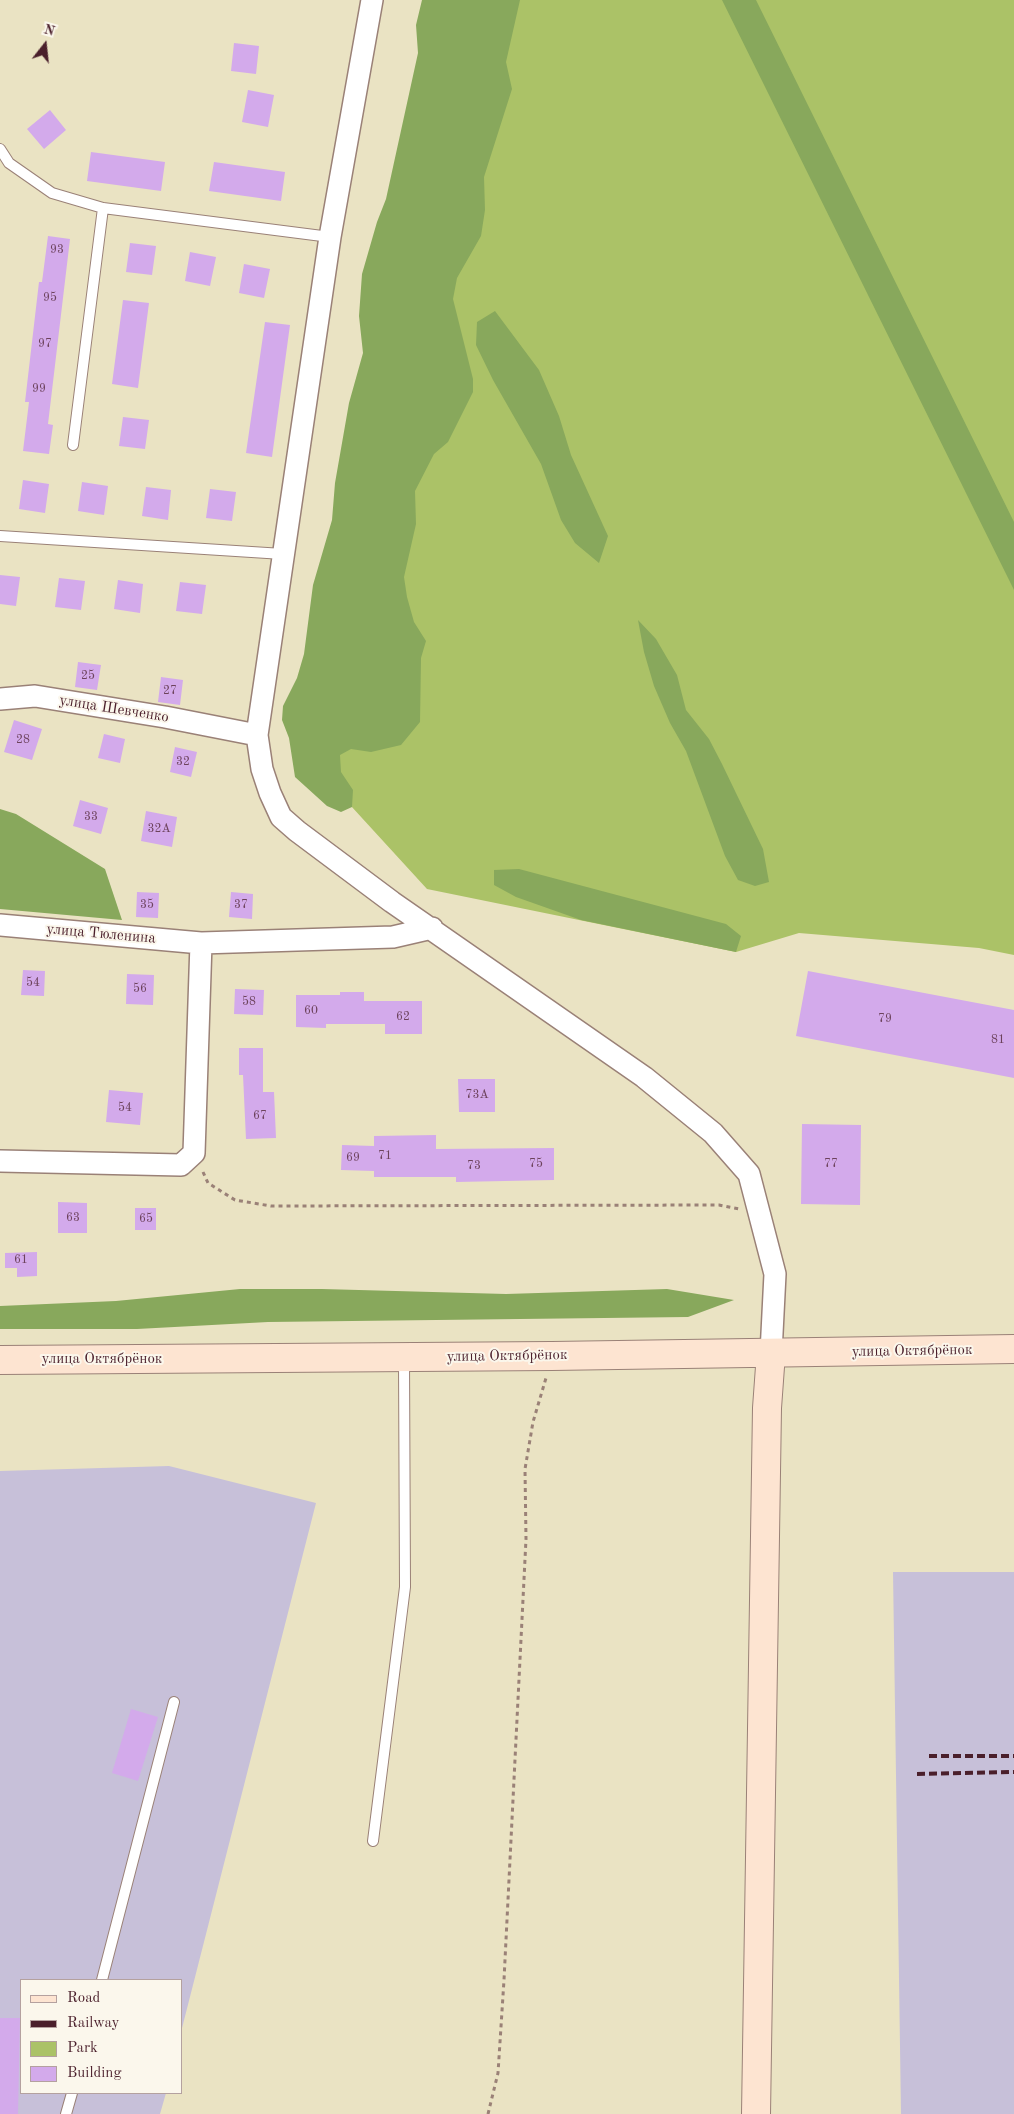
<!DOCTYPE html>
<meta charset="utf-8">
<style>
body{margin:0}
#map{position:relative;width:1014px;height:2114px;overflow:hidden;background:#eae3c3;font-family:"Old Standard TT",serif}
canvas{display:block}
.legend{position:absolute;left:20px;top:1979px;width:162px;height:115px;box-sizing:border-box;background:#fbf7ec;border:1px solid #b4a19f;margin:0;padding:6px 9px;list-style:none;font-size:15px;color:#4a1f2b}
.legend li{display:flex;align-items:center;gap:10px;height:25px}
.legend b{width:25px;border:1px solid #b4a19f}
.north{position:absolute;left:20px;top:20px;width:50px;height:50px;-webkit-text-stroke:4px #fbf7ec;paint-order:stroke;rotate:16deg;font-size:14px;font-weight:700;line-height:20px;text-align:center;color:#4a1f2b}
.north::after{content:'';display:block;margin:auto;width:18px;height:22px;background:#4a1f2b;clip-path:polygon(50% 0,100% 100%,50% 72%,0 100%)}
</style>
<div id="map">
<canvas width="1014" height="2114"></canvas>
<ul class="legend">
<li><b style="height:6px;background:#fde4d1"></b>Road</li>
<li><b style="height:6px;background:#4a1f2b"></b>Railway</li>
<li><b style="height:14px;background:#abc267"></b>Park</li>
<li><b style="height:14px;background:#d3aaeb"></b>Building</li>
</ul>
<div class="north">N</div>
</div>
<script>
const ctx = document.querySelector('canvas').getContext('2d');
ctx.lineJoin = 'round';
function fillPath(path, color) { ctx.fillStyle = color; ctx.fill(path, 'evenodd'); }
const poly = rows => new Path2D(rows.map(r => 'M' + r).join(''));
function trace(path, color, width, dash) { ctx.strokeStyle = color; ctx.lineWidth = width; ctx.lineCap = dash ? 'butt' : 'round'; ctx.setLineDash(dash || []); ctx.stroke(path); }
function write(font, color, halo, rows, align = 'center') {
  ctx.font = font + ' "Old Standard TT",serif'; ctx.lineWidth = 4; ctx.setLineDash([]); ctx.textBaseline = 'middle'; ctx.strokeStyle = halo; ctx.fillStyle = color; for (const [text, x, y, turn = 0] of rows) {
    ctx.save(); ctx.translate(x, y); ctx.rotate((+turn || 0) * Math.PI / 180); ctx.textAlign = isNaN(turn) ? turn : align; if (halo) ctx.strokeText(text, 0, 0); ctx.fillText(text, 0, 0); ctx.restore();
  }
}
fillPath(poly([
 [169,1466,316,1503,181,2032,181,1980,21,1980,21,2093,166,2093,160,2114,0,2114,0,1471],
 [893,1572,1014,1572,1014,2114,901,2114]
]), '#c7c0d9');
fillPath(poly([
 [440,0,1014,0,1014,955,979,948,799,933,736,952,427,889,297,747]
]), '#abc267');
fillPath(poly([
 [422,0,520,0,506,62,512,89,484,177,485,210,481,236,457,278,453,299,473,379,473,392,448,442,434,454,415,491,416,524,404,577,407,597,414,622,426,641,421,658,420,722,401,745,371,752,351,749,340,755,341,772,353,790,352,807,341,812,327,806,295,777,289,738,282,720,283,706,297,678,304,654,313,585,332,520,335,483,349,403,363,353,359,316,362,274,377,222,386,199,418,53,416,25],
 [722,0,756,0,1014,522,1014,590],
 [495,311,539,370,559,416,571,455,608,536,599,563,575,543,561,520,541,464,493,380,476,345,477,322],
 [638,620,656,639,677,675,686,710,709,739,722,764,763,849,769,882,755,886,738,880,725,856,686,751,670,723,654,686,644,652],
 [0,809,16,814,105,869,122,920,0,909],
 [519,869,726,924,741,936,736,952,581,920,516,897,494,885,494,870],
 [240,1289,322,1289,506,1294,667,1289,734,1300,688,1317,268,1322,137,1329,0,1329,0,1306,116,1301]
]), '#88a85c');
fillPath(poly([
 [234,43,259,46,256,74,231,71],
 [248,90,274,95,268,127,242,122],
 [50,110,66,130,44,149,27,129],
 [91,152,165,162,161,191,87,181],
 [214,162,285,172,281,201,209,191],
 [48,236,70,239,48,424,53,425,49,454,23,451,29,402,25,402,39,282,42,282],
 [130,243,156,246,152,275,126,272],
 [190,252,216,257,210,286,185,281],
 [244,264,270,269,264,298,239,293],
 [123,300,149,303,138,388,112,384],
 [265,322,290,325,272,457,246,453],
 [123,417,149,420,145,449,119,446],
 [23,480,49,484,45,513,19,509],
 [82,482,108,486,104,515,78,511],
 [146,487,171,490,168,520,142,516],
 [210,489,236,492,232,521,206,518],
 [0,575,20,577,16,606,0,604],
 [59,578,85,581,81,610,55,607],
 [118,580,143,584,140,613,114,609],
 [180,582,206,585,202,614,176,611],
 [78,662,101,665,97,690,75,687],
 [161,677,183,680,180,705,158,702],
 [14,720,42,729,32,760,4,752],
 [104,734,125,739,120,763,98,758],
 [175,747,197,752,191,777,170,772],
 [80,800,108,808,101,834,73,826],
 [146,811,177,817,172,847,141,841],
 [137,892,159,893,158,918,136,917],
 [231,892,253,894,252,919,229,917],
 [23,970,45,971,44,996,21,995],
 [808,971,1014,1010,1014,1078,796,1036],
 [127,974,154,975,153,1005,126,1004],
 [235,989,264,990,263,1015,234,1014],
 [340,992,364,992,364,1001,422,1001,422,1034,385,1034,385,1024,326,1024,326,1028,296,1027,296,995,340,995],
 [239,1048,263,1048,263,1092,274,1092,276,1138,246,1139,243,1075,239,1075],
 [458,1079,495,1079,495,1112,459,1112],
 [109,1090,143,1093,140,1125,106,1122],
 [802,1124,861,1125,860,1205,801,1204],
 [436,1135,436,1149,554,1148,554,1180,456,1182,456,1177,374,1177,374,1171,341,1170,342,1145,374,1146,374,1136],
 [58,1202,87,1203,87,1233,58,1233],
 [135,1208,156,1208,156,1230,135,1230],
 [37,1252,37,1276,17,1277,17,1268,5,1268,5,1253],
 [131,1709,158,1717,138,1781,112,1773],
 [0,2018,20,2018,18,2114,0,2114]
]), '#d3aaeb');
const lane = poly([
 [0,149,9,163,52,193,103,208,330,237],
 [73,445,103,208],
 [0,536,283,554],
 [373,1841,405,1587,404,1359],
 [102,1980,174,1702],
 [66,2114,72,2093]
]);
const street = poly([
 [372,0,330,237,257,735,262,769,270,793,281,817,297,831,392,902,644,1077,713,1133,749,1174,775,1274,771,1353],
 [0,699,35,696,165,717,257,735],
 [0,925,201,943,393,937,432,928],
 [0,1161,181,1165,194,1153,201,943]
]);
const secondary = poly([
 [0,1360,552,1356,1014,1349],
 [756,2114,767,1408,771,1353]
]);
trace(lane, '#9a8177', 12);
trace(street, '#9a8177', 24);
trace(secondary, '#9a8177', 30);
trace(poly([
 [203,1172,208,1183,235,1200,271,1206,719,1205,739,1209],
 [488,2114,498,2073,504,1980,526,1539,525,1469,533,1422,546,1378]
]), '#9a8177', 3, [4, 4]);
trace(lane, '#fff', 10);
trace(street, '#fff', 21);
trace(secondary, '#fde4d1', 28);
trace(poly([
 [929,1756,1014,1756],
 [917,1774,1014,1772]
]), '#4a1f2b', 4, [8, 4]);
write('12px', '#6c425b', null, [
 ["93",57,250],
 ["95",50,298],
 ["97",45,344],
 ["99",39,389],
 ["25",88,676],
 ["27",170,691],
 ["28",23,740],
 ["32",183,762],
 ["33",91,817],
 ["32А",159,829],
 ["35",147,905],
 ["37",241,905],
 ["54",33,983],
 ["56",140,989],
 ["58",249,1002],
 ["60",311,1011],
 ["62",403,1017],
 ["79",885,1019],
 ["81",998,1040],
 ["73А",477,1095],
 ["54",125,1108],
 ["67",260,1116],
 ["71",385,1156],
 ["69",353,1158],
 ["75",536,1164],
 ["77",831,1164],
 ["73",474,1166],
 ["63",73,1218],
 ["65",146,1219],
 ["61",21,1260]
]);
write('15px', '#4a1f2b', '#fbf7ec', [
 ["улица Шевченко",114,709,9],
 ["улица Тюленина",101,934,5],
 ["улица Октябрёнок",912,1351,-1],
 ["улица Октябрёнок",507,1356,-1],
 ["улица Октябрёнок",102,1359]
]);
</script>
